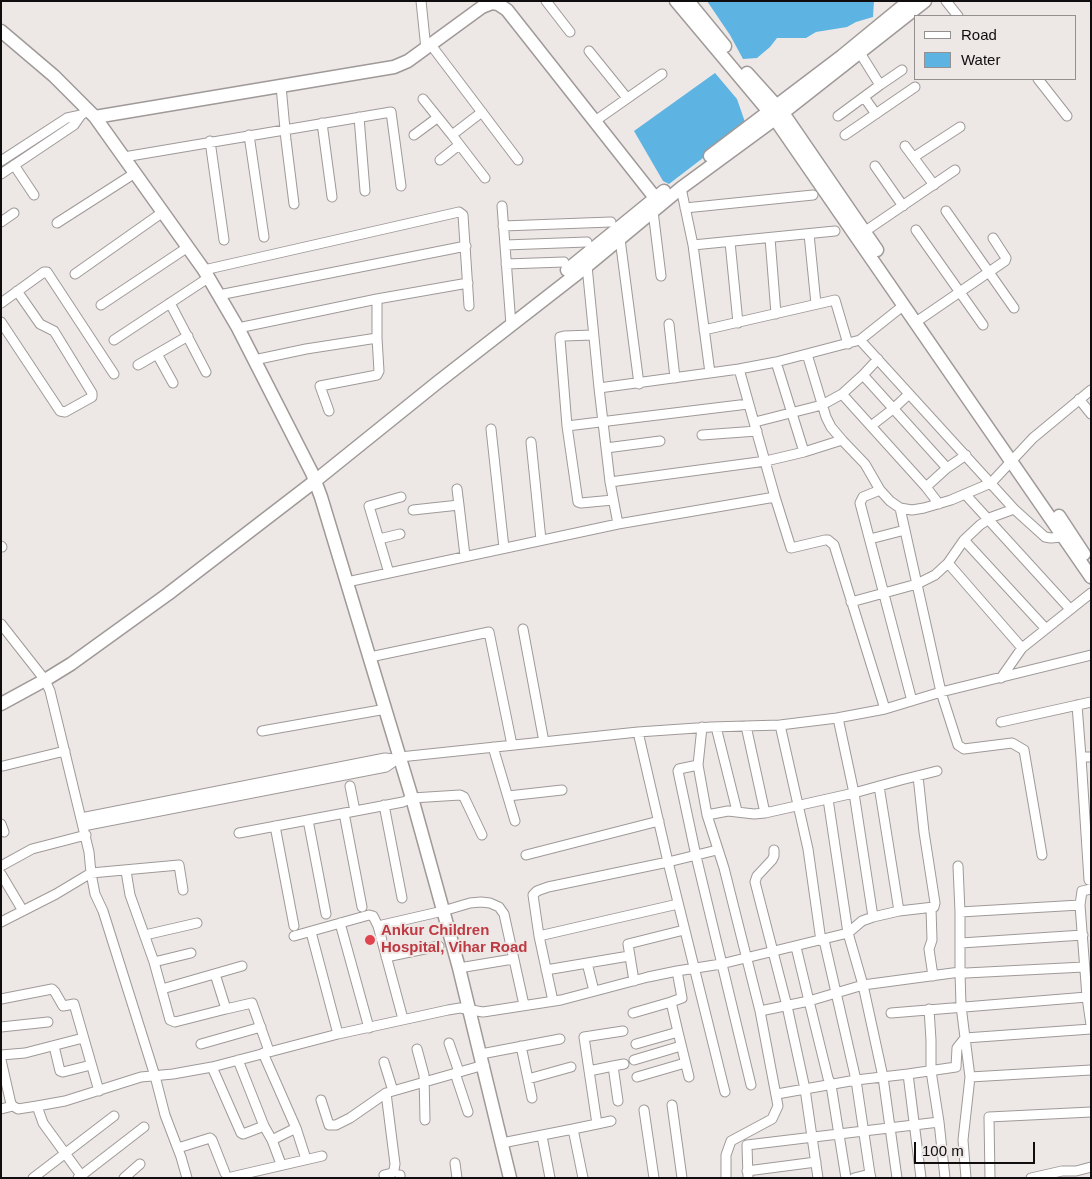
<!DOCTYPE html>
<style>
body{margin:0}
#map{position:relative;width:1092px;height:1179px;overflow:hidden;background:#ede8e6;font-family:Helvetica,sans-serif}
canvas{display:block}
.frame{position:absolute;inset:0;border:2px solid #0f0d0d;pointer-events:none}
.legend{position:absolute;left:914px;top:15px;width:162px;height:65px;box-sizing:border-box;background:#ede8e6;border:1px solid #94908f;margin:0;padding:6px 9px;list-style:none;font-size:15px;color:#0f0d0d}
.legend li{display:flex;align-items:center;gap:10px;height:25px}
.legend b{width:25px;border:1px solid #94908f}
.scale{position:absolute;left:914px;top:1142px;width:121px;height:22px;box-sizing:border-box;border:2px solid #0f0d0d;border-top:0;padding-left:6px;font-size:15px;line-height:18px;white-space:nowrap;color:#0f0d0d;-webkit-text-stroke:4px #ede8e6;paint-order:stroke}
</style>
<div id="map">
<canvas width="1092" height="1179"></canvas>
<div class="frame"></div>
<ul class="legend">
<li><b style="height:6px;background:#fff"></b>Road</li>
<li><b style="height:14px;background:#5db3e2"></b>Water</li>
</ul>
<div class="scale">100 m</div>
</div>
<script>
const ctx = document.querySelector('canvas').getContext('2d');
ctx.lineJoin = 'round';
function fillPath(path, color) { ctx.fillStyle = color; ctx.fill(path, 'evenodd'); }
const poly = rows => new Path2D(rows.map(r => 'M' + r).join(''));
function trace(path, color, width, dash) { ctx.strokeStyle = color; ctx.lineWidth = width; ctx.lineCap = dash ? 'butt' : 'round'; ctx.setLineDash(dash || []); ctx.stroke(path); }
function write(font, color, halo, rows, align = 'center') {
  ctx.font = font + ' Helvetica,sans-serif'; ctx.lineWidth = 4; ctx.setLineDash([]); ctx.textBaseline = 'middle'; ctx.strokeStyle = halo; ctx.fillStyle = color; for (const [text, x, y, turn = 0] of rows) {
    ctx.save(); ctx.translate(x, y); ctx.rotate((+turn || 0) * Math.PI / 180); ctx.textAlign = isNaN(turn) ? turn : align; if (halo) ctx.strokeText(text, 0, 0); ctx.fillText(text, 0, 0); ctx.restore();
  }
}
fillPath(poly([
 [707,1,874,1,873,17,856,22,847,27,816,32,806,38,777,38,770,47,757,58,743,59,730,35],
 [715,73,737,99,746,125,669,184,663,181,634,131]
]), '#5db3e2');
const street = poly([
 [421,1,426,49],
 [546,1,570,32],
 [946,1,958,16],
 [431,45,518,160],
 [589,51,627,98],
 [860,53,880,85,902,70],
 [1038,79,1067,116],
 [281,86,286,140,294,204],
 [864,97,876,114],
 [423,99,452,135],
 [482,112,452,135,485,178],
 [838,116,880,85],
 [359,117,365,191],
 [595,121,662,74],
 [322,123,332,197],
 [249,135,264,237],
 [414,135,437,118],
 [845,135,915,87],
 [210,141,224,240],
 [905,146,934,185],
 [124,157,391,112,401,186],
 [914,157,960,127],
 [440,160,459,145],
 [1,161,67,118,81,115,88,110],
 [14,165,34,195],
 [875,166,903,206],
 [1,174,74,125,81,115],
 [681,188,693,245,835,231],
 [502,206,511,325],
 [685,208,813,195],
 [653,211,661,276],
 [946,211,1014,308],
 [1,222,14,213],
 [57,223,135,173],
 [503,226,611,222],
 [916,230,983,325],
 [864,232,955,170],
 [809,234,816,304],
 [770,238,776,314],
 [620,239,639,384],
 [730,242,738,323],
 [505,245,587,242],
 [693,245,710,373],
 [506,264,564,262],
 [587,266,599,388,739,369],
 [204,270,459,212,463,215,469,306],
 [75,274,163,212],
 [219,295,466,246],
 [1,303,44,272,47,272,114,374],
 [170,303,206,372],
 [101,305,188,247],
 [1,322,60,411,65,412,92,397,92,393,54,331,40,324,17,291],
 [916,322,1005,261,1006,258,993,238],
 [669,324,675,378],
 [238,328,377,299,468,283],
 [704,330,835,300,848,344],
 [593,335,564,336,560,337,560,339,567,426,578,502,581,503,613,500],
 [114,340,208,278],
 [860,340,1014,509,1045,537,1051,538,1062,537],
 [157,354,173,383],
 [878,359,863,375,842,394,926,487,947,468,966,455],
 [254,360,306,349,377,338,377,299],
 [776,362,804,452],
 [138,365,188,336],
 [863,375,947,468],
 [599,388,610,482,618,524],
 [1079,399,1091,414],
 [329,411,320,386,377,375,379,371,377,338],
 [755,422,822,405,842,394],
 [567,426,748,404],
 [871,426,893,409,909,394],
 [491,429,504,548],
 [702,435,757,431],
 [842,440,865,464,880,490,890,501,900,508,912,510,924,508,951,500,991,483,1033,438,1091,390],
 [531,442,541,540],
 [606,448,660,441],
 [610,482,766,461,804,452,842,440,831,427,826,417,807,354],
 [926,487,939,504],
 [457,489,459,505],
 [880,490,863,497,860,503,912,701],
 [965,494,1070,609],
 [775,497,791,548,825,540,828,540,834,545,885,709],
 [900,508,941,692,958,745,964,749,1012,743,1024,750,1042,855],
 [413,510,459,505,465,556],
 [379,539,400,534],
 [870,539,905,530],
 [964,540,1046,629],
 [1,546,2,547],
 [948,563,1022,648,1091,593],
 [389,573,369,506,401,497],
 [347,582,618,524,775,497,739,369,776,362,860,340,904,305],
 [851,602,917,584,935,575,948,563,964,540,980,525,992,517,1014,509],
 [1,624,45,680,50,691,89,852,91,873,95,894,103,911,155,1076,165,1115,181,1157,187,1178],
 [523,629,544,742],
 [370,657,489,632,512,745],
 [1001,678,1022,648],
 [1077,705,1081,757],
 [838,718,854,793,873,917],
 [1001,722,1091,702],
 [780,725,808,849,821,941],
 [746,726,765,813],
 [702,727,698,765,707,815,724,868,760,1011,778,1106,772,1119,731,1141,726,1155,726,1178],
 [716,727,737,811],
 [262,731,386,709],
 [638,732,668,862,717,850],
 [493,747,515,821],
 [698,765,679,769,678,771,696,856,751,1085],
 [3,766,65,751],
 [350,786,355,811],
 [879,786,899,911],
 [508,796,562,790],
 [828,799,848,933,863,985,883,1077,897,1178],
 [384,805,402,898],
 [344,813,362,907],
 [707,815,728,811,754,814,765,813,854,793,901,780,937,771],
 [81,818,385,758,395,759],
 [308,820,326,914],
 [1,824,4,832],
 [83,826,386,767,400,757,638,732,711,727,780,725,837,718,885,709,941,692,1091,655],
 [275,826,294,926],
 [239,833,403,802,412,798,460,795,464,797,482,835],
 [774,850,774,856,772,860,757,876,755,882,787,1006,805,1089,777,1094],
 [526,855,659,821],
 [1,866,32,849,86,835],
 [126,871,130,895,154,962,170,1020,175,1022,226,1009],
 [1,874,23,911],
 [1089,880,1081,757,1091,757],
 [1091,889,1082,891,1080,905,1087,997,1091,1025],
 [931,908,932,940,929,949,933,976],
 [960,912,1080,905],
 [1,922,56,894,91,873,179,865,183,890],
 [340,923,369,1028],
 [378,926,443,911,470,903,481,902,490,903,499,907,504,914,524,1005],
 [311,932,338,1034],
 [145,935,197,923],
 [294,936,369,915,373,916,378,926,403,1019],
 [539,936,533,895,537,891,548,887,668,862,725,1092],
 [824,940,856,1080,870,1174],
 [961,943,1083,935],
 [386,957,439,946],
 [154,962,191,953],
 [587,963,594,991],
 [459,968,513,959],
 [546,970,629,956],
 [215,974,226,1009,252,1003,269,1051],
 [634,981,628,944,684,930],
 [162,989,242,966],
 [1,999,52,989,55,992,63,1006,74,1004,99,1091],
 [553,1001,539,936,678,904],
 [671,1002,682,998,677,971],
 [929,1009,931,1040,931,1071,939,1122,945,1178],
 [760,1011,809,1001,796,947],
 [633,1013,671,1002,678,1032],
 [891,1013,1087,997],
 [1,1027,48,1022],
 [449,1043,459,1072],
 [201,1044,261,1027],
 [636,1044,678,1032,689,1077],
 [54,1046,60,1071,63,1072,91,1065],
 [521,1046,532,1098],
 [417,1049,424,1075,425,1120],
 [263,1053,296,1128,306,1159],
 [481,1054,560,1039],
 [1,1055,25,1053,83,1038],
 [1,1060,11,1104,13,1106,18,1109,37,1106,65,1101,141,1077,173,1074,212,1067,338,1034,448,1010,460,1008,483,1012,561,1000,648,977,677,971,721,964,848,933,862,921,873,917,899,911,934,907,935,903,924,832,918,776],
 [238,1060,264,1126],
 [634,1060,681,1046],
 [384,1062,393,1091],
 [613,1066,624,1064],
 [212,1067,241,1133,243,1134,264,1126,272,1140,296,1128],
 [589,1071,613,1066,618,1101],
 [455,1073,468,1112],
 [908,1074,956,1067,957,1048,965,1038,1091,1029],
 [637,1077,685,1063],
 [970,1077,1091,1070],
 [528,1079,571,1067],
 [321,1100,329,1125,336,1125,350,1118,386,1093,484,1065],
 [672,1105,682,1178],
 [37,1106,43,1123,83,1178],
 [1,1109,13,1106],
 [644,1110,654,1178],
 [597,1124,611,1121],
 [573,1129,597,1124,584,1037,623,1031],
 [542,1136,550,1178],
 [272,1140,281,1164],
 [502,1143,573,1129,583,1178],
 [178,1148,210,1138,212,1140,225,1173],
 [455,1163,457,1178],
 [747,1171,816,1162],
 [384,1175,392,1173,394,1170,395,1164,386,1093],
 [33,1178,114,1116],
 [78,1178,144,1127],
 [124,1178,140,1164],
 [227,1178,322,1156],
 [400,1178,400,1175],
 [748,1178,747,1145,939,1122],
 [818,1178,805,1089,856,1080,908,1074,921,1178],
 [846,1178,831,1085,828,1078,809,1001,863,985,960,972,960,912,958,866],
 [854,1178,870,1174,871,1178],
 [966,1178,963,1140,970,1077,961,1006,960,972,966,973,1084,967],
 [990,1178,989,1117,1091,1112],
 [1031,1178,1062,1171,1076,1171,1091,1167]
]);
const secondary = poly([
 [676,1,775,119,1091,577],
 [688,1,725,46],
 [1,31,54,76,95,117,204,270,238,328,312,473,321,497,412,798,459,968,510,1178],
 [747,73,783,113,877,250],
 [95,117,394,67,408,61,482,7,492,3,498,4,507,10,660,204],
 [710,156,842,56,909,1],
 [567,270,664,191],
 [1059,516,1084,554],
 [1,704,45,680,71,664,168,594,315,481,438,382,587,266,681,188,775,119,925,1]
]);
trace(street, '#9f9a98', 11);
trace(secondary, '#9f9a98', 15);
trace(street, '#fff', 9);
trace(secondary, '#fff', 12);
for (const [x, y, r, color] of [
 [370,940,6,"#e0444e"]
]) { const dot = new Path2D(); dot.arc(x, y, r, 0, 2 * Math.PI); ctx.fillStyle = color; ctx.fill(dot); trace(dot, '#ede8e6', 2); }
write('bold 15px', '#be3a42', '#ede8e6', [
 ["Ankur Children",381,931],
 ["Hospital, Vihar Road",381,948]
], 'left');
</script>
